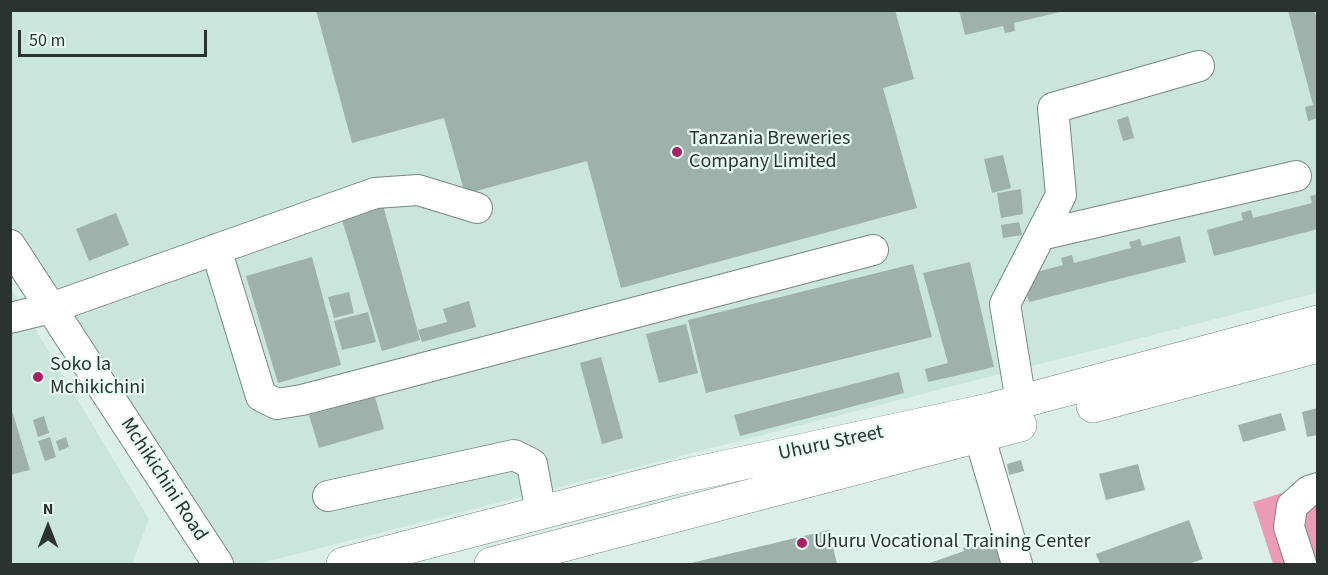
<!DOCTYPE html>
<style>
body{margin:0}
#map{position:relative;width:1328px;height:575px;overflow:hidden;background:#dbefe8;font-family:"Source Sans 3",sans-serif}
canvas{display:block}
.frame{position:absolute;inset:0;border:12px solid #2b3330;pointer-events:none}
.north{position:absolute;left:18px;top:497px;width:60px;height:60px;-webkit-text-stroke:4px #e8fcf5;paint-order:stroke;rotate:0deg;font-size:16px;font-weight:700;line-height:24px;text-align:center;color:#2b3330}
.north::after{content:'';display:block;margin:auto;width:21px;height:27px;background:#2b3330;clip-path:polygon(50% 0,100% 100%,50% 72%,0 100%)}
.scale{position:absolute;left:18px;top:30px;width:189px;height:27px;box-sizing:border-box;border:3px solid #2b3330;border-top:0;padding-left:8px;font-size:18px;line-height:21px;white-space:nowrap;color:#2b3330;-webkit-text-stroke:4px #e8fcf5;paint-order:stroke}
</style>
<div id="map">
<canvas width="1328" height="575"></canvas>
<div class="frame"></div>
<div class="north">N</div>
<div class="scale">50 m</div>
</div>
<script>
const ctx = document.querySelector('canvas').getContext('2d');
ctx.lineJoin = 'round';
function fillPath(path, color) { ctx.fillStyle = color; ctx.fill(path, 'evenodd'); }
const poly = rows => new Path2D(rows.map(r => 'M' + r).join(''));
function trace(path, color, width, dash) { ctx.strokeStyle = color; ctx.lineWidth = width; ctx.lineCap = dash ? 'butt' : 'round'; ctx.setLineDash(dash || []); ctx.stroke(path); }
function write(font, color, halo, rows, align = 'center') {
  ctx.font = font + ' "Source Sans 3",sans-serif'; ctx.lineWidth = 4.5; ctx.setLineDash([]); ctx.textBaseline = 'middle'; ctx.strokeStyle = halo; ctx.fillStyle = color; for (const [text, x, y, turn = 0] of rows) {
    ctx.save(); ctx.translate(x, y); ctx.rotate((+turn || 0) * Math.PI / 180); ctx.textAlign = isNaN(turn) ? turn : align; if (halo) ctx.strokeText(text, 0, 0); ctx.fillText(text, 0, 0); ctx.restore();
  }
}
fillPath(poly([
 [11,11,1317,11,1317,293,258,564,232,564,11,223],
 [10,287,149,519,132,564,11,564]
]), '#c9e5dc');
fillPath(poly([
 [1317,482,1317,564,1273,564,1253,502]
]), '#ec9bb7');
fillPath(poly([
 [316,10,895,10,914,79,883,88,917,208,621,288,587,161,465,194,444,118,352,143],
 [959,10,1064,10,1064,11,1014,23,1015,31,1005,33,1003,26,965,35],
 [1288,10,1314,10,1318,22,1318,118,1308,121,1305,107,1313,105],
 [1128,116,1134,138,1123,141,1117,120],
 [1003,155,1011,188,992,193,984,159],
 [1021,189,1023,214,1001,218,997,193],
 [1318,194,1318,229,1214,256,1207,230,1243,220,1241,213,1251,210,1253,218,1312,203,1310,196],
 [381,198,420,340,382,351,339,210],
 [116,213,129,245,89,261,76,229],
 [1019,222,1022,235,1003,238,1001,225],
 [1180,236,1186,262,1029,302,1022,276,1063,265,1061,258,1072,255,1074,263,1131,248,1129,242,1140,239,1142,246],
 [312,257,341,365,278,383,246,276],
 [970,262,994,367,928,382,925,369,948,363,923,273],
 [913,264,932,337,706,393,688,320],
 [349,292,354,313,334,318,328,297],
 [469,301,476,327,422,342,418,330,447,322,443,309],
 [368,312,376,342,342,350,334,321],
 [686,324,698,373,659,383,646,334],
 [601,357,623,438,602,444,580,363],
 [899,372,904,393,740,436,734,415],
 [375,397,384,429,319,448,309,415],
 [10,404,30,470,10,475],
 [1318,408,1318,435,1307,437,1302,412],
 [1281,413,1286,430,1243,442,1238,425],
 [44,416,49,433,38,437,33,420],
 [50,437,56,457,45,461,38,441],
 [66,437,69,447,59,451,56,441],
 [1021,460,1024,471,1009,475,1007,464],
 [1138,464,1145,490,1106,500,1099,474],
 [1189,520,1203,559,1188,564,1100,564,1096,554],
 [829,530,837,564,687,564],
 [995,540,1003,564,927,564,964,551,963,548,971,545,972,549]
]), '#9eb1aa');
const minor = poly([
 [1041,235,1296,176],
 [10,245,218,564],
 [216,249,261,396,277,404,302,400,873,250],
 [10,318,51,308,375,193,418,190,477,208],
 [1021,402,1005,304,1061,195,1053,108,1199,66],
 [973,414,1017,564],
 [328,496,514,455,532,464,541,513],
 [1301,564,1289,527,1292,506,1309,491,1318,488]
]);
const major = poly([
 [1093,406,1318,346],
 [343,564,674,478,989,410,1318,322],
 [491,564,1020,425]
]);
trace(minor, '#768882', 32);
trace(major, '#768882', 34);
trace(minor, '#fff', 30);
trace(major, '#fff', 33);
for (const [x, y, r, color] of [
 [677,152,6,"#aa1f61"],
 [38,377,6,"#aa1f61"],
 [802,543,6,"#aa1f61"]
]) { const dot = new Path2D(); dot.arc(x, y, r, 0, 2 * Math.PI); ctx.fillStyle = color; ctx.fill(dot); trace(dot, '#e8fcf5', 2); }
write('20px', '#2b3330', '#e8fcf5', [
 ["Tanzania Breweries",689,140],
 ["Company Limited",689,163],
 ["Soko la",50,366],
 ["Mchikichini",50,389],
 ["Uhuru Vocational Training Center",814,543]
], 'left');
write('20px', '#2b3330', '#e8fcf5', [
 ["Uhuru Street",831,444,-12],
 ["Mchikichini Road",163,480,57]
]);
</script>
